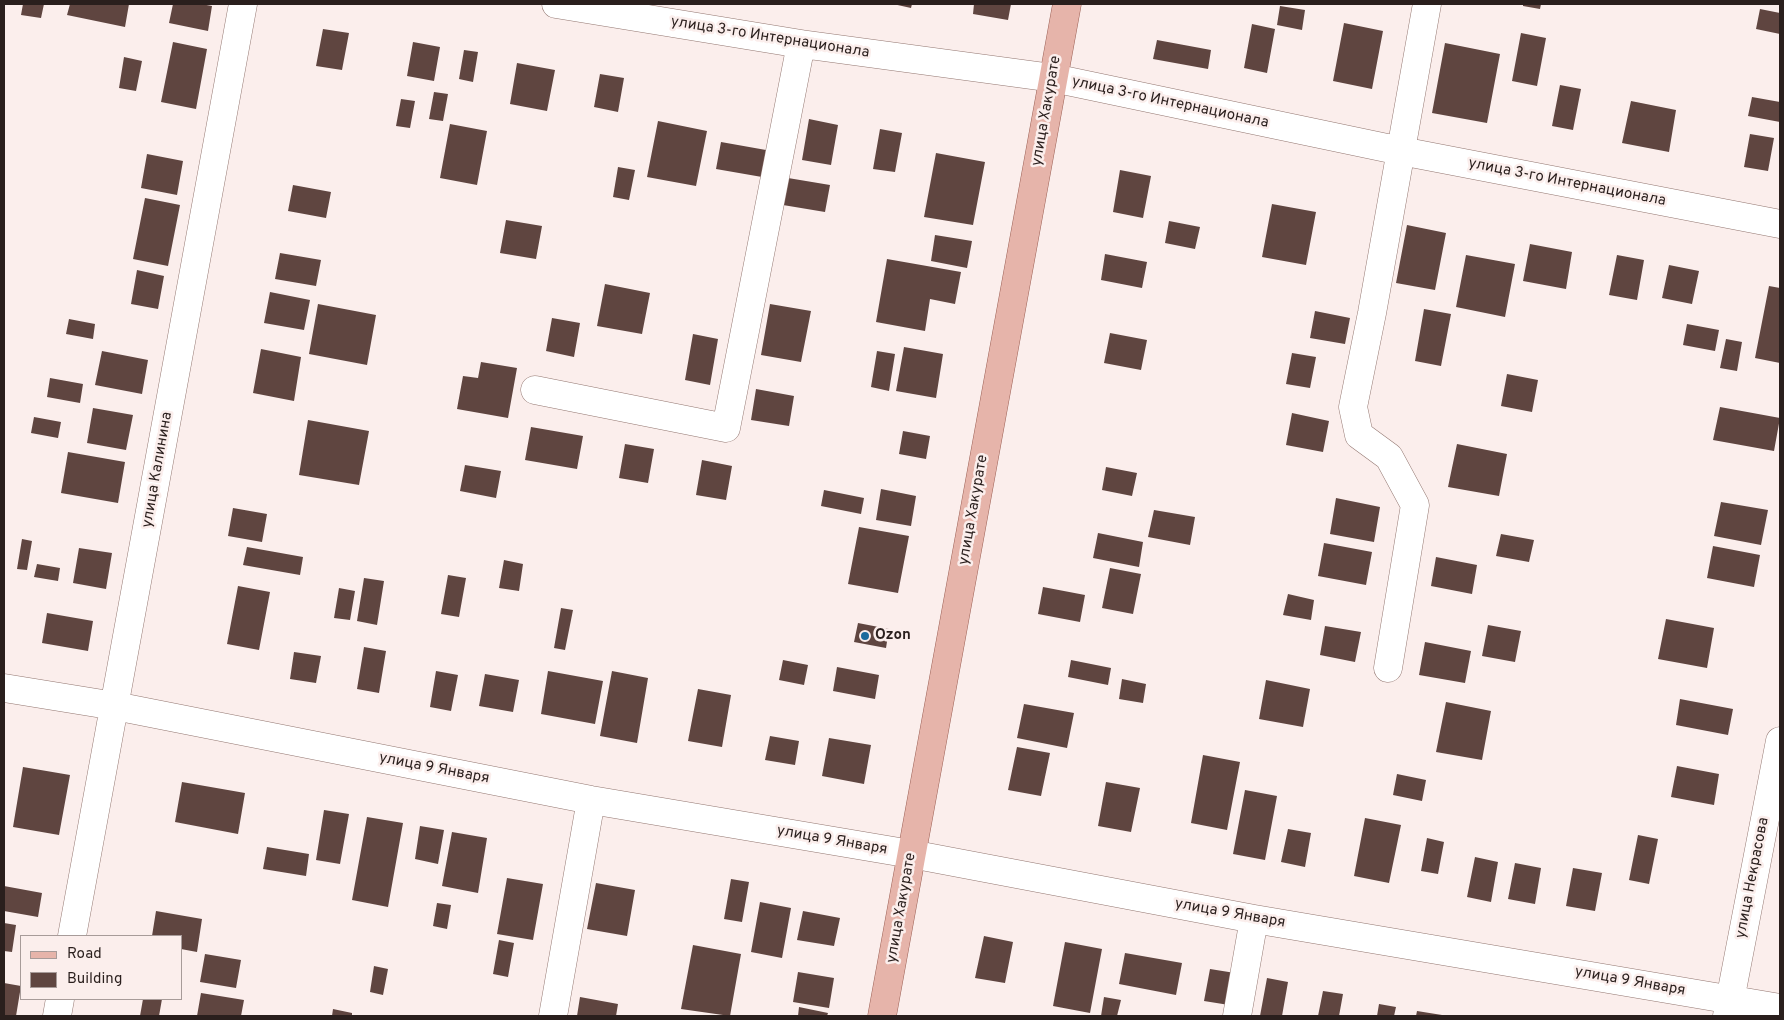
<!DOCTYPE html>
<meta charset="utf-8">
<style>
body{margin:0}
#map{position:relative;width:1784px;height:1020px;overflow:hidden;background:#fbeeec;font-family:Overpass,sans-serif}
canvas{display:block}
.frame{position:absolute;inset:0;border:5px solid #2a1f1d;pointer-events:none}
.legend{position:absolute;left:20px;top:935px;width:162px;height:65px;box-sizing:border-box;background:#fbeeec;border:1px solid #a79b99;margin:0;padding:6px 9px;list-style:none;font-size:15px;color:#2a1f1d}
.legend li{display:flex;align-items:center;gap:10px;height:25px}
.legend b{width:25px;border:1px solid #a79b99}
</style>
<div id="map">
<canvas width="1784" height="1020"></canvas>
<div class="frame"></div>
<ul class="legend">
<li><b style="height:6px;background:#e6b4aa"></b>Road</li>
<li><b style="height:14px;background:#5f4540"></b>Building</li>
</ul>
</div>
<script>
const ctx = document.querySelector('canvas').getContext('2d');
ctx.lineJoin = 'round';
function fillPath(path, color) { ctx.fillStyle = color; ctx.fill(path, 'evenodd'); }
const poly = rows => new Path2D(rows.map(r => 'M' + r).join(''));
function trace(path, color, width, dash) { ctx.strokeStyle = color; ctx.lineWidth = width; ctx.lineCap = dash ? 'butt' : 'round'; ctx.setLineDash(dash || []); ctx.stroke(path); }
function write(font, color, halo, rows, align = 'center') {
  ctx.font = font + ' Overpass,sans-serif'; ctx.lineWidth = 5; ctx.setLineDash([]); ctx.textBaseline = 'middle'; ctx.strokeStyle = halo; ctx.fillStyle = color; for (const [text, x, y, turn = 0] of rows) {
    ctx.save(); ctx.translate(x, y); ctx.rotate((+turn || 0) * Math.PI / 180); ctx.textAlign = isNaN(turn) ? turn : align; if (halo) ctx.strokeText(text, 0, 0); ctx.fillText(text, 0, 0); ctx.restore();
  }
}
fillPath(poly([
 [23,4,44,4,41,18,21,15],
 [70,4,129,4,125,27,67,15],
 [173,4,201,4,212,6,208,31,169,23],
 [893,4,912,4,911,8],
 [974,4,1011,4,1008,20,973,14],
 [1523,4,1541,4,1540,9,1523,6],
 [1280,6,1305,10,1302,30,1277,25],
 [1760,9,1780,13,1780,34,1756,29],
 [1344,23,1383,31,1372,89,1333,81],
 [1252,24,1275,29,1267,73,1244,68],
 [323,29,349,33,342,70,316,66],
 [1521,33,1546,38,1537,86,1512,81],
 [1157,40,1211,50,1208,69,1153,59],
 [173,42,207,49,196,109,161,102],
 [413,42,440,47,434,81,407,76],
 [1445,43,1500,54,1487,123,1432,113],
 [464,50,478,52,473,82,459,79],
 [124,57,142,61,136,91,119,88],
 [517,63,555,70,547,111,510,104],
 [600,74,624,78,618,112,594,107],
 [1560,85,1581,89,1573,130,1552,126],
 [434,92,448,94,443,121,429,119],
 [1752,97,1780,102,1780,122,1748,116],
 [401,99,415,101,410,128,396,126],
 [1631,101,1676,110,1669,152,1622,143],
 [809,119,838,125,831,165,802,160],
 [658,121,707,131,696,186,647,177],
 [450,124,487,131,477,185,440,178],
 [880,129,902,133,895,172,873,169],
 [1750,134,1774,138,1768,171,1744,167],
 [721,142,766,150,762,177,716,169],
 [936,153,985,162,973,225,924,217],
 [147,154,183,161,177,195,141,188],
 [618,167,635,170,629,200,613,197],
 [1120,170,1151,176,1143,218,1113,212],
 [788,178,830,185,825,212,783,205],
 [293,185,331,192,326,218,288,211],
 [145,198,180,205,168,266,133,259],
 [1272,204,1316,212,1306,265,1262,257],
 [506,220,542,226,536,259,500,253],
 [1169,221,1200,227,1195,249,1165,243],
 [1407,225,1446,233,1435,290,1396,283],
 [935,235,972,241,967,268,931,261],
 [1530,244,1572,252,1566,289,1523,281],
 [280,253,321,260,316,286,275,279],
 [1105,254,1147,262,1142,288,1101,280],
 [1466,255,1515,264,1505,317,1456,307],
 [1617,255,1644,260,1637,300,1609,295],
 [887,259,961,272,955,304,930,299,925,331,876,322],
 [1669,265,1699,271,1692,304,1662,298],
 [137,270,164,276,158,309,131,304],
 [605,284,650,293,642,334,597,326],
 [1769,286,1780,288,1780,363,1755,358],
 [270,292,310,300,304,330,264,323],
 [318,304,376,315,367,365,309,354],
 [770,304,811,311,801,362,761,355],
 [1424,309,1451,314,1441,366,1415,361],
 [1315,311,1350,318,1345,344,1310,338],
 [552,318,580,323,574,357,546,351],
 [69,319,95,324,93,339,66,334],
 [1687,324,1719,330,1715,351,1683,345],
 [1110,333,1147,340,1141,370,1104,363],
 [693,334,718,339,710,385,685,380],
 [1726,339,1742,342,1737,371,1720,368],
 [904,347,943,354,936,398,896,391],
 [261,349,301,357,294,401,253,393],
 [102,351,148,360,142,394,95,385],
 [877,351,895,354,889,391,871,387],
 [1292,353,1316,357,1310,388,1286,384],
 [481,362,517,368,508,418,457,409,463,376,478,378],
 [1507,374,1538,380,1532,412,1501,406],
 [50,378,83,384,80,403,47,397],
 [756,389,794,396,789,426,751,420],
 [1720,407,1780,418,1774,451,1713,440],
 [93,408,133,415,126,450,87,443],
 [1292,413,1329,421,1323,452,1286,445],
 [34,417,61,422,58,438,31,433],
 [308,420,369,431,359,485,299,475],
 [531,427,583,436,577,469,525,460],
 [903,431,930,436,926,459,899,454],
 [625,444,654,449,648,483,619,478],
 [1457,444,1507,454,1499,496,1448,487],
 [68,452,125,462,118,503,61,493],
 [702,460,732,466,726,500,696,495],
 [465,465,501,471,496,498,460,491],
 [1106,467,1137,473,1132,496,1102,490],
 [881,489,916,496,911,526,876,520],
 [824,490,864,498,861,514,821,506],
 [1336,498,1380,507,1374,542,1330,534],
 [1721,502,1768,510,1761,545,1714,536],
 [233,508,267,514,262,542,228,536],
 [1154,510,1195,517,1190,545,1148,537],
 [859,527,909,536,898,593,848,584],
 [1098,533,1143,542,1139,567,1093,558],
 [1501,534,1534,540,1529,562,1496,556],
 [22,539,32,541,27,570,17,569],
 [1324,543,1372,552,1366,585,1318,576],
 [1713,546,1760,555,1754,587,1707,578],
 [247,547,303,557,300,575,243,565],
 [79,548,112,553,106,589,73,583],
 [1436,557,1477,565,1472,594,1431,586],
 [504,560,523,564,519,591,499,588],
 [37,564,60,568,58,581,34,577],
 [1110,568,1141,574,1133,614,1102,608],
 [448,575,466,578,459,617,441,614],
 [364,578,384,581,377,625,357,621],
 [238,586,270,592,259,650,227,644],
 [1043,587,1085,595,1080,622,1038,614],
 [339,588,355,591,350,620,334,618],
 [1288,594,1314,600,1311,620,1283,615],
 [561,608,573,610,565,650,554,648],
 [47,613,93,621,88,651,42,643],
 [1666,619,1714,628,1707,668,1658,659],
 [858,623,889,629,886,648,854,642],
 [1488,625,1521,631,1515,662,1482,656],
 [1325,626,1361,632,1355,662,1320,655],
 [1425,642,1471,651,1465,683,1419,675],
 [364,647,386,651,379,693,357,689],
 [294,652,321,656,316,683,290,679],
 [783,660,808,665,804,685,779,680],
 [1071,660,1111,668,1108,685,1068,677],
 [837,667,879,675,875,699,833,691],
 [436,671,458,675,451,711,430,707],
 [548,671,603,681,595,724,541,714],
 [612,671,648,678,637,743,600,736],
 [485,674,519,680,513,712,479,706],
 [1122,679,1146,684,1143,703,1119,699],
 [1266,680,1310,689,1303,727,1259,719],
 [698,689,731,695,722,747,688,741],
 [1680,699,1733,709,1728,735,1676,725],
 [1446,702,1491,711,1482,760,1436,752],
 [1024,704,1074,713,1067,748,1017,738],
 [770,736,799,741,795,765,765,760],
 [829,738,871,745,864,784,822,776],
 [1017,747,1050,753,1041,796,1008,790],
 [1203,755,1240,762,1227,830,1191,823],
 [1677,766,1719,774,1714,805,1671,797],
 [23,767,70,775,59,835,13,827],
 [1397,774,1426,780,1422,801,1393,795],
 [182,782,245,793,238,834,175,822],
 [1106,782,1140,788,1131,832,1098,826],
 [1245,790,1277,796,1265,860,1233,854],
 [324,810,349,814,340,864,316,860],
 [367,817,403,823,388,907,352,900],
 [1365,818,1401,825,1389,883,1354,876],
 [420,826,444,830,438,864,415,859],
 [1288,829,1311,833,1305,867,1281,862],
 [452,832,487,838,478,893,442,886],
 [1638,835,1658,839,1649,884,1629,880],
 [1427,838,1444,842,1438,874,1421,871],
 [267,847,309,854,306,876,263,869],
 [1475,857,1498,862,1491,902,1467,897],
 [1515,863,1541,868,1535,904,1508,899],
 [1573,868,1602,873,1595,911,1566,906],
 [507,878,543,884,533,940,497,934],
 [731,879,749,882,742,922,724,919],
 [596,883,635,890,627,936,587,929],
 [4,886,42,893,38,917,4,911],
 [760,902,791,908,782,958,751,952],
 [437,903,451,905,447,929,433,926],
 [156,911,202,919,197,952,181,949,181,936,152,936],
 [803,911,840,918,834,946,797,940],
 [4,923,16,925,12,952,4,951],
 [984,936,1013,942,1005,983,975,978],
 [499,940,514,943,508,977,493,974],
 [1065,942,1102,949,1090,1013,1053,1006],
 [693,945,741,954,730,1016,681,1009],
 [1125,953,1182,963,1176,995,1119,984],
 [205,954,241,960,236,988,200,982],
 [374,966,388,969,383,995,370,992],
 [1210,969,1235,973,1229,1005,1204,1001],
 [798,972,834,978,829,1008,793,1002],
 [1267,978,1288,982,1282,1016,1260,1016],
 [4,983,21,986,16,1016,4,1016],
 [1323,991,1343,994,1339,1016,1318,1016],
 [201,993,244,1000,241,1016,197,1016],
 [580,997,618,1004,616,1016,577,1016],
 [1104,997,1121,1000,1117,1016,1101,1016],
 [143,999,162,999,159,1016,140,1016],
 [1379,1004,1396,1007,1394,1016,1377,1016],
 [799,1007,828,1013,827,1016,798,1016],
 [333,1009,352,1013,352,1016,332,1016],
 [1417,1011,1442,1015,1442,1016,1416,1016]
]), '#5f4540');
const minor = poly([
 [556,4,801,44,1053,78,1401,151,1780,224],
 [535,390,726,428,801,44],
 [1388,668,1415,505,1389,457,1359,435,1353,407,1372,313,1427,4],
 [4,688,115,706,591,800,911,854,1254,919,1780,1008],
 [72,936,243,4],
 [57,1016,60,999],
 [553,1016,591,800],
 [1237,1016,1254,919],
 [1727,1016,1780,741]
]);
const major = poly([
 [882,1016,1067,4]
]);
trace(minor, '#937771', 29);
trace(major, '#9a5f54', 29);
trace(minor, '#fff', 28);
trace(major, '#e6b4aa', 28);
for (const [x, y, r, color] of [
 [865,636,5,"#1c6b9d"]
]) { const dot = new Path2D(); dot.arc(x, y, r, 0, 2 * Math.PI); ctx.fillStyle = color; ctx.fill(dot); trace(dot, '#fbeeec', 2); }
write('15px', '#2a1f1d', '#fbeeec', [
 ["улица 3-го Интернационала",770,38,9],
 ["улица 3-го Интернационала",1170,103,12],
 ["улица Хакурате",1047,111,-80],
 ["улица 3-го Интернационала",1567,183,11],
 ["улица Калинина",158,470,-80],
 ["улица Хакурате",974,510,-80],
 ["улица 9 Января",434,769,11],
 ["улица 9 Января",832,841,10],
 ["улица Некрасова",1753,878,-79],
 ["улица Хакурате",902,908,-80],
 ["улица 9 Января",1230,914,10],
 ["улица 9 Января",1630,982,10]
]);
write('bold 15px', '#2a1f1d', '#fbeeec', [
 ["Ozon",875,636]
], 'left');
</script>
